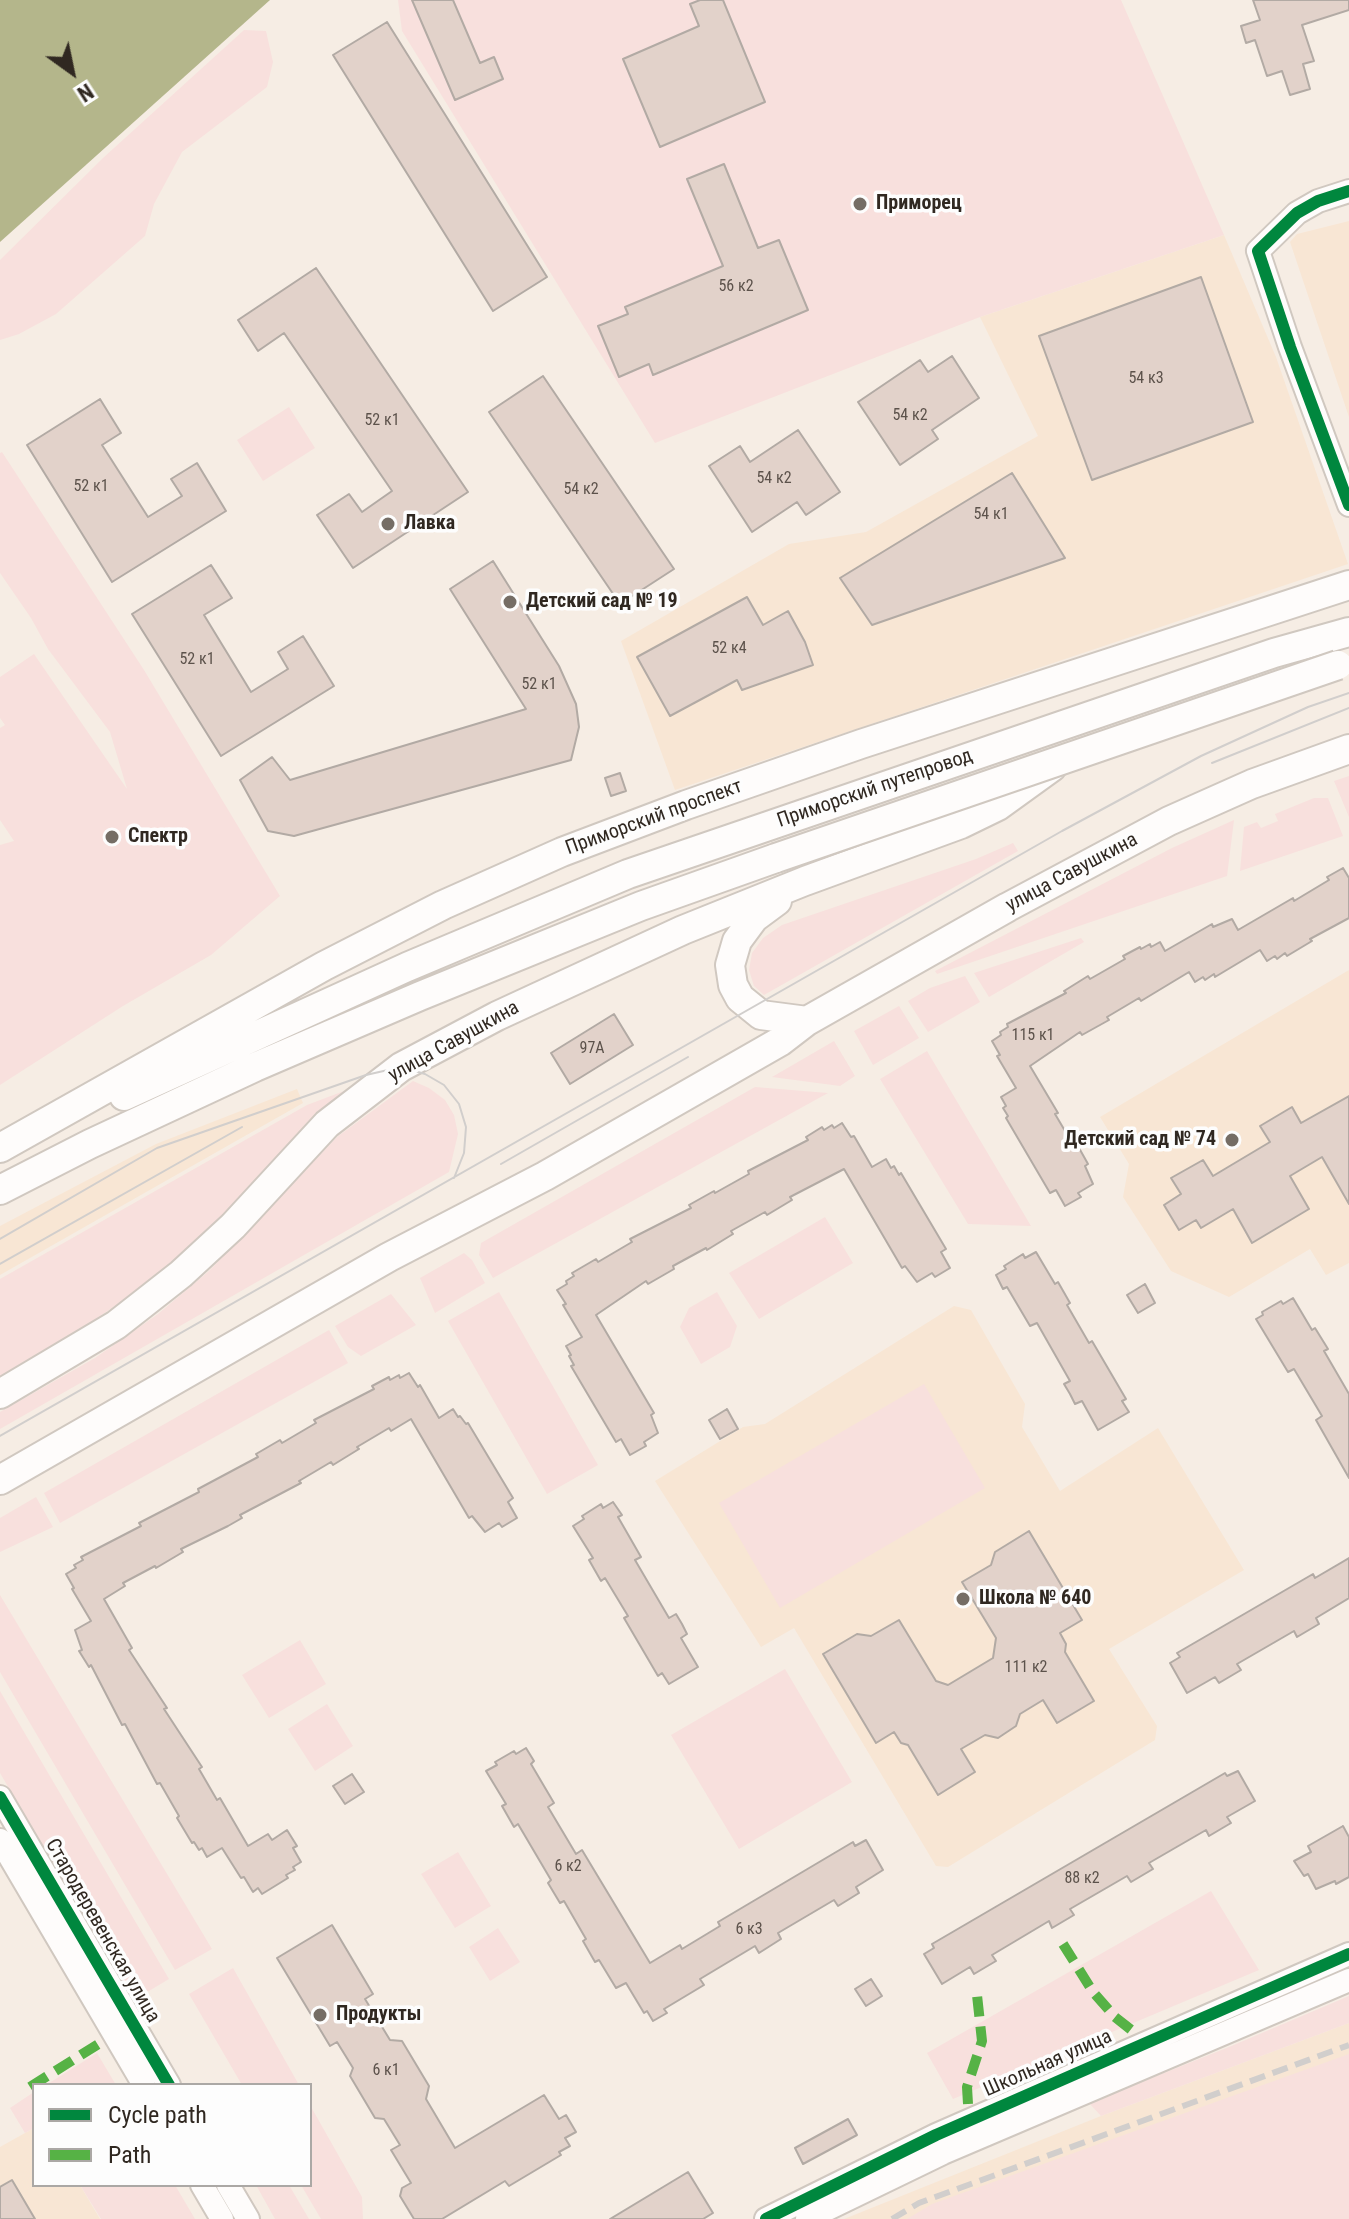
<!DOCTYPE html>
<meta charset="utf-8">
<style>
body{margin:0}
#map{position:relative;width:1349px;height:2219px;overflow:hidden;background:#f6ede4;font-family:"Roboto Condensed",sans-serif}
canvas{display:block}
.legend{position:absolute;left:32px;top:2083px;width:280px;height:104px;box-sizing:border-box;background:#fdfdfd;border:2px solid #aba8a5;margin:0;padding:10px 14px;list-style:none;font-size:24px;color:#302821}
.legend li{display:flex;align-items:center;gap:16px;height:40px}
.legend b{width:40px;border:2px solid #aba8a5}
.north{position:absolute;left:32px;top:32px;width:80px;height:80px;-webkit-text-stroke:6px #fdfdfd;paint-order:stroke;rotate:147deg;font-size:22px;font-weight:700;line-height:32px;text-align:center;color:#302821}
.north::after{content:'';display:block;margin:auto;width:28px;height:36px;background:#302821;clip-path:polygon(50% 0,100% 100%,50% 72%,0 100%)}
</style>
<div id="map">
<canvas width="1349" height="2219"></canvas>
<ul class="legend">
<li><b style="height:10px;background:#00873e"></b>Cycle path</li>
<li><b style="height:10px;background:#56b245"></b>Path</li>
</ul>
<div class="north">N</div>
</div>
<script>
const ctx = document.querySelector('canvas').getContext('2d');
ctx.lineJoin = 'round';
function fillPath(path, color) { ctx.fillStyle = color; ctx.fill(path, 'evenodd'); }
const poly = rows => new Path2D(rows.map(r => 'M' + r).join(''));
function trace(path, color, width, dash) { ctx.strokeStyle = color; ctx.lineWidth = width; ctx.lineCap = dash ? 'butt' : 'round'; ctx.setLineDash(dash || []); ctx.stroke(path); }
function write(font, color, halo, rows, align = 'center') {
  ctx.font = font + ' "Roboto Condensed",sans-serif'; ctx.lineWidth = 7; ctx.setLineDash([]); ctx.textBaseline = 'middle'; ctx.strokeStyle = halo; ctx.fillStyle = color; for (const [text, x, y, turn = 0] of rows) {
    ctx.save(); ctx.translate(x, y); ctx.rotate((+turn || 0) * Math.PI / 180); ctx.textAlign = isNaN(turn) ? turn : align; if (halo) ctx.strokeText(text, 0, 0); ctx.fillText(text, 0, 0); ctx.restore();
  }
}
fillPath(poly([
 [1349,221,1349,417,1290,242,1297,234],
 [1224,235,1276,357,1348,564,675,790,621,641,789,544,866,532,1038,436,980,317],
 [1349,970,1349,1263,1326,1275,1310,1249,1229,1297,1171,1271,1123,1197,1129,1164,1100,1117],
 [297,1089,303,1103,0,1275,0,1226,156,1144],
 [954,1306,971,1310,1025,1404,1022,1427,1060,1491,1158,1428,1244,1570,1109,1649,1157,1726,1155,1740,948,1867,936,1866,794,1628,761,1647,655,1481,743,1427,765,1424],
 [1349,2023,1349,2110,1050,2219,844,2219,1101,2116],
 [34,2128,34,2185,80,2185,100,2219,0,2219,0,2147]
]), '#f8e6d4');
fillPath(poly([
 [398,0,1121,0,1224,235,980,317,655,443,402,31],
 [244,30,266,31,273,62,267,87,182,152,154,204,145,236,56,314,19,334,0,340,0,260,103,158],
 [289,407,315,448,263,481,237,440],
 [2,452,144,670,280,896,211,955,123,1006,0,1085,0,845,14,841,0,820,0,728,5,725,0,718,0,677,34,654,127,789,110,732,48,649,31,618,0,573,0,453],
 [1349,776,1349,817,1334,781],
 [1314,798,1328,798,1343,836,1240,871,1244,827,1257,822,1261,828,1278,821,1275,814],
 [1234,820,1227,876,937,974,935,971,1172,848],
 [1013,843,1018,851,764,995,754,986,749,970,752,953,763,938,782,925,976,859],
 [1081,938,1084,942,989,997,974,973],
 [965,976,980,1002,928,1032,908,1001,930,988],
 [899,1006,919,1038,873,1065,854,1031],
 [834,1041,855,1076,840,1086,772,1077],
 [927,1051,1031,1226,968,1224,880,1079],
 [413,1081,429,1088,445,1100,454,1115,458,1134,449,1172,0,1429,0,1412,95,1358,158,1314,210,1270,337,1137],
 [755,1087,828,1093,493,1278,479,1255,481,1243],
 [344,1091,316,1114,241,1197,188,1248,138,1290,77,1332,0,1377,0,1279,307,1105],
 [825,1217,853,1263,759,1319,729,1273],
 [464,1253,472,1260,485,1283,435,1313,420,1278],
 [499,1292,598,1465,547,1494,448,1321],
 [717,1292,737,1326,730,1347,701,1364,680,1327,689,1308],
 [391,1294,416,1325,361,1356,348,1347,335,1326],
 [329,1330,348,1363,60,1523,44,1493],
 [924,1384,985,1488,780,1608,719,1503],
 [36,1497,53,1527,0,1552,0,1518],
 [0,1595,212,1949,175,1970,0,1672],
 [300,1640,326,1684,269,1718,242,1675],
 [785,1669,852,1782,739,1849,671,1735],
 [0,1691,169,1979,149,1991,128,1992,0,1773],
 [327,1704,353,1746,315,1771,288,1729],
 [458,1852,491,1906,455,1928,421,1874],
 [1211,1891,1259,1970,953,2099,927,2053],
 [498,1928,520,1962,490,1981,469,1947],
 [233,1968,299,2085,242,2085,189,1994],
 [1349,1996,1349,2023,1101,2116,1089,2103,1229,2047],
 [97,2053,116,2085,46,2085],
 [1349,2054,1349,2219,907,2219,932,2204],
 [34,2092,34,2128,25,2133,10,2108],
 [310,2105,362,2197,363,2219,321,2219,301,2185,310,2185],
 [80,2185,175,2185,195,2219,101,2219],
 [256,2185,289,2185,309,2219,275,2219]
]), '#f8e0dd');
fillPath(poly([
 [0,0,270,0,0,242]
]), '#b4b68b');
const building = poly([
 [412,0,453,0,480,63,494,57,503,79,455,100,412,0],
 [700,0,723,0,765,102,660,147,623,59,699,26,690,4,700,0],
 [1253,0,1349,0,1349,10,1302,25,1314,61,1303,64,1310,89,1290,95,1282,71,1267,76,1255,40,1246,43,1241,26,1260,20,1253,0],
 [387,22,547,277,493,311,333,55,387,22],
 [724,164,758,248,779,240,808,310,653,375,649,364,619,377,598,326,628,314,625,307,723,266,687,179,724,164],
 [316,268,468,492,353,568,317,515,349,494,362,512,392,491,284,333,258,351,238,320,316,268],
 [1201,277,1253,422,1092,480,1039,336,1201,277],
 [952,356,979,398,932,430,938,439,900,465,858,402,920,360,928,372,952,356],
 [543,376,674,569,620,604,489,412,543,376],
 [100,399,121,433,102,445,148,517,182,496,171,479,197,463,226,511,112,582,27,445,100,399],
 [798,430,840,492,806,515,797,502,752,532,709,466,740,446,750,462,798,430],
 [1012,473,1065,558,872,625,840,578,1012,473],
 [493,561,559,666,576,704,579,727,571,760,294,836,268,831,240,780,272,757,290,780,526,709,450,589,493,561],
 [211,565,232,598,204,615,251,692,288,669,278,652,303,636,334,686,221,756,132,614,211,565],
 [747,597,763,625,788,611,805,642,813,665,742,690,737,680,670,716,637,657,747,597],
 [620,773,626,791,611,796,605,778,620,773],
 [1343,868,1349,878,1349,918,1310,939,1312,941,1287,956,1285,953,1277,959,1275,956,1267,961,1260,950,1215,977,1214,974,1205,980,1203,977,1195,982,1189,972,1141,1001,1139,998,1107,1017,1109,1020,1082,1035,1080,1032,1030,1066,1058,1113,1055,1114,1071,1141,1074,1139,1088,1164,1085,1166,1093,1184,1078,1193,1081,1197,1065,1206,1056,1190,1050,1193,1006,1118,1008,1116,1003,1108,1006,1106,1001,1097,1016,1088,997,1056,1000,1055,992,1041,1001,1035,1000,1032,1008,1027,1007,1024,1066,993,1064,991,1088,976,1090,979,1125,959,1123,956,1140,947,1141,949,1150,944,1151,947,1160,942,1165,951,1212,924,1213,927,1232,919,1238,930,1293,898,1294,901,1329,880,1327,877,1343,868],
 [614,1014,633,1045,570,1084,551,1053,614,1014],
 [1349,1096,1349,1204,1322,1157,1290,1176,1309,1209,1252,1243,1233,1209,1201,1228,1196,1220,1179,1230,1164,1205,1181,1194,1171,1178,1203,1160,1213,1176,1270,1142,1260,1126,1292,1107,1301,1123,1349,1096],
 [842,1123,851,1137,854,1136,872,1167,886,1159,891,1168,894,1166,899,1175,901,1173,946,1249,941,1252,950,1268,935,1277,932,1273,917,1282,905,1266,902,1268,844,1169,790,1197,792,1200,767,1215,765,1212,731,1231,733,1234,707,1250,706,1248,673,1266,674,1269,648,1284,646,1281,596,1315,654,1413,651,1415,658,1433,644,1442,646,1446,630,1455,621,1439,616,1442,571,1366,574,1365,569,1356,571,1355,566,1346,582,1337,563,1305,566,1304,557,1290,567,1284,566,1281,574,1276,572,1273,596,1259,598,1262,632,1242,630,1239,691,1208,689,1205,714,1191,715,1193,749,1174,748,1171,808,1140,806,1137,822,1127,824,1130,832,1125,834,1128,842,1123],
 [1036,1252,1055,1284,1058,1282,1070,1303,1067,1305,1089,1343,1092,1341,1126,1399,1122,1401,1129,1412,1098,1430,1082,1401,1075,1404,1070,1394,1064,1384,1070,1381,1037,1323,1030,1326,1007,1287,1003,1289,996,1275,1006,1269,1004,1266,1023,1254,1025,1258,1036,1252],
 [1145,1284,1155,1303,1138,1313,1127,1295,1145,1284],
 [1293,1298,1312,1330,1315,1328,1328,1349,1324,1351,1349,1394,1349,1478,1316,1420,1322,1416,1294,1369,1288,1372,1256,1319,1263,1315,1262,1312,1281,1301,1283,1304,1293,1298],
 [409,1373,418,1387,420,1385,439,1418,453,1409,458,1417,460,1416,466,1424,468,1423,513,1498,508,1502,517,1518,502,1527,499,1523,485,1532,472,1516,469,1518,411,1419,391,1431,389,1428,357,1447,359,1449,333,1465,331,1462,299,1481,301,1483,240,1515,242,1518,228,1526,181,1549,183,1552,156,1568,155,1566,123,1583,125,1586,104,1599,132,1648,129,1650,167,1708,164,1709,202,1767,199,1769,217,1800,220,1798,248,1846,268,1834,272,1840,287,1830,297,1846,293,1848,301,1862,293,1867,295,1870,286,1875,288,1878,262,1894,258,1888,253,1892,244,1877,241,1878,222,1848,207,1857,202,1848,199,1850,194,1842,192,1843,177,1818,179,1816,160,1783,157,1784,125,1724,122,1725,91,1665,89,1667,79,1651,82,1650,75,1630,91,1621,72,1589,74,1588,66,1574,76,1568,74,1565,83,1560,81,1557,141,1526,139,1523,199,1492,198,1489,258,1457,256,1454,280,1440,282,1443,316,1423,314,1420,374,1389,372,1386,389,1377,390,1380,399,1375,400,1378,409,1373],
 [727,1409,738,1429,720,1439,709,1420,727,1409],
 [613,1502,622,1515,618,1517,641,1557,635,1560,669,1618,676,1614,682,1624,687,1634,681,1638,698,1667,669,1684,662,1673,658,1676,624,1618,628,1616,605,1578,601,1581,589,1560,593,1558,573,1526,584,1519,582,1516,601,1504,603,1508,613,1502],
 [1029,1531,1082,1620,1060,1633,1066,1644,1065,1652,1094,1701,1057,1723,1043,1700,1020,1714,1016,1726,998,1738,985,1735,961,1749,975,1772,938,1795,908,1745,901,1743,894,1732,876,1743,823,1654,857,1634,871,1636,899,1620,936,1681,948,1685,993,1658,996,1638,962,1582,991,1565,995,1552,1029,1531],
 [1349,1558,1349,1598,1316,1618,1319,1624,1297,1637,1294,1631,1237,1664,1241,1670,1219,1683,1215,1677,1187,1693,1170,1663,1180,1657,1177,1653,1313,1574,1315,1578,1349,1558],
 [526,1748,534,1761,531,1764,554,1803,548,1807,576,1854,582,1850,650,1963,680,1945,682,1949,720,1926,718,1922,853,1842,855,1846,866,1840,883,1870,856,1887,859,1893,838,1906,834,1900,778,1933,781,1939,759,1953,755,1946,700,1979,704,1985,664,2009,667,2013,653,2021,647,2011,644,2013,626,1983,616,1988,599,1960,595,1962,583,1941,586,1939,564,1901,560,1903,548,1883,551,1880,518,1824,514,1827,502,1806,506,1804,486,1771,497,1765,495,1762,514,1751,516,1754,526,1748],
 [1238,1771,1255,1801,1227,1817,1231,1823,1209,1836,1206,1830,1149,1863,1153,1869,1131,1882,1127,1876,1070,1909,1074,1915,1052,1928,1049,1921,992,1955,996,1961,974,1974,970,1967,942,1984,924,1954,934,1948,932,1944,1225,1773,1227,1776,1238,1771],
 [352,1774,364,1792,345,1804,333,1786,352,1774],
 [1343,1826,1349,1837,1349,1877,1336,1884,1335,1881,1316,1889,1308,1874,1304,1876,1294,1861,1311,1852,1308,1846,1343,1826],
 [332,1925,373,1994,365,1999,390,2040,402,2041,429,2086,426,2099,455,2148,544,2095,559,2119,566,2115,576,2132,565,2138,570,2146,559,2152,561,2155,509,2186,505,2181,442,2219,414,2219,400,2196,402,2188,411,2183,391,2150,400,2145,384,2119,375,2118,350,2076,353,2068,337,2042,330,2046,277,1958,332,1925],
 [871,1979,882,1996,866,2006,855,1989,871,1979],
 [848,2119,857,2135,803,2164,795,2148,848,2119],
 [688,2172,713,2213,703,2219,610,2219,688,2172],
 [12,2180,35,2219,0,2219,0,2187,12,2180]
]);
fillPath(building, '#e2d2ca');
trace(building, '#b2aaa4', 2);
const minor = poly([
 [1349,191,1318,201,1297,213,1258,251,1290,347,1349,505],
 [0,1797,169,2085],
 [0,1840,144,2085],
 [202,2185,222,2219],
 [228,2185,248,2219],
 [766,2219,936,2135,1349,1954],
 [807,2219,943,2153,1349,1980]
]);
const major = poly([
 [777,901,754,918,737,941,730,965,733,985,740,998,761,1015,807,1021],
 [124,1096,407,967,628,874,1274,653,1349,632],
 [0,1148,324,966,443,905,562,852,686,805,861,744,1349,585],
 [0,1190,90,1144,255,1067,420,996,641,906,776,858],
 [0,1394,116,1325,181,1274,233,1226,327,1124,401,1067,497,1016,683,930,805,881,961,824,998,806,1052,767],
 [0,1480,389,1257,545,1176,781,1041,807,1021,1008,907,1169,821,1252,784,1349,749]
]);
trace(minor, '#d0c8c0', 26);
trace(major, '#d0c8c0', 32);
trace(minor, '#fefcfb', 22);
trace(major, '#fefcfb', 28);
trace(poly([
 [1212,763,1349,708],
 [501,1164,688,1057],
 [0,1239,157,1148,366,1075,401,1067,425,1074,444,1085,459,1104,466,1127,464,1153,454,1178],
 [0,1264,242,1127],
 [0,1436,1062,831,1201,756,1308,707,1349,693]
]), '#d1cecc', 2);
trace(poly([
 [892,2219,919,2203,1349,2045]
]), '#d1cecc', 6, [16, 8]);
const majorBridge = poly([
 [776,858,1338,665]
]);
trace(majorBridge, '#d0c8c0', 32, []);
trace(majorBridge, '#fefcfb', 28);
trace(poly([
 [1063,1944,1093,1992,1115,2017,1134,2032],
 [30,2087,100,2043],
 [968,2104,967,2087,982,2041,977,1995]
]), '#56b245', 10, [20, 10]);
trace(poly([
 [1349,191,1318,201,1297,213,1258,251,1290,347,1349,505],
 [0,1797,169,2085],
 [766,2219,936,2135,1349,1954]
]), '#00873e', 12);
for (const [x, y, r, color] of [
 [860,204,8,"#756d65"],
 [388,524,8,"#756d65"],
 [510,602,8,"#756d65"],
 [112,837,8,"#756d65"],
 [1232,1140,8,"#756d65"],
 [963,1599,8,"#756d65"],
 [320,2015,8,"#756d65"]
]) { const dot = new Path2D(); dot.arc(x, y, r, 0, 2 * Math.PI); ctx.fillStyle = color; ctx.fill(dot); trace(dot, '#fdfdfd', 3); }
write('16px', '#5c524b', null, [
 ["56 к2",736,287],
 ["54 к3",1146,379],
 ["54 к2",910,416],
 ["52 к1",382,421],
 ["54 к2",774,479],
 ["52 к1",91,487],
 ["54 к2",581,490],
 ["54 к1",991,515],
 ["52 к4",729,649],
 ["52 к1",197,660],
 ["52 к1",539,685],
 ["115 к1",1033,1036],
 ["97А",592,1049],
 ["111 к2",1026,1668],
 ["6 к2",568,1867],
 ["88 к2",1082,1879],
 ["6 к3",749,1930],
 ["6 к1",386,2071]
]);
write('bold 20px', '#302821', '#fdfdfd', [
 ["Приморец",876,204],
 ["Лавка",404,524],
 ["Детский сад № 19",526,602],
 ["Спектр",128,837],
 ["Детский сад № 74",1216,1140,"right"],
 ["Школа № 640",979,1599],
 ["Продукты",336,2015]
], 'left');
write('20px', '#302821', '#fdfdfd', [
 ["Приморский путепровод",875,789,-19],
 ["Приморский проспект",654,818,-20],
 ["улица Савушкина",1072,873,-28],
 ["улица Савушкина",454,1042,-29],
 ["Стародеревенская улица",102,1931,60],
 ["Школьная улица",1048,2064,-24]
]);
</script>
